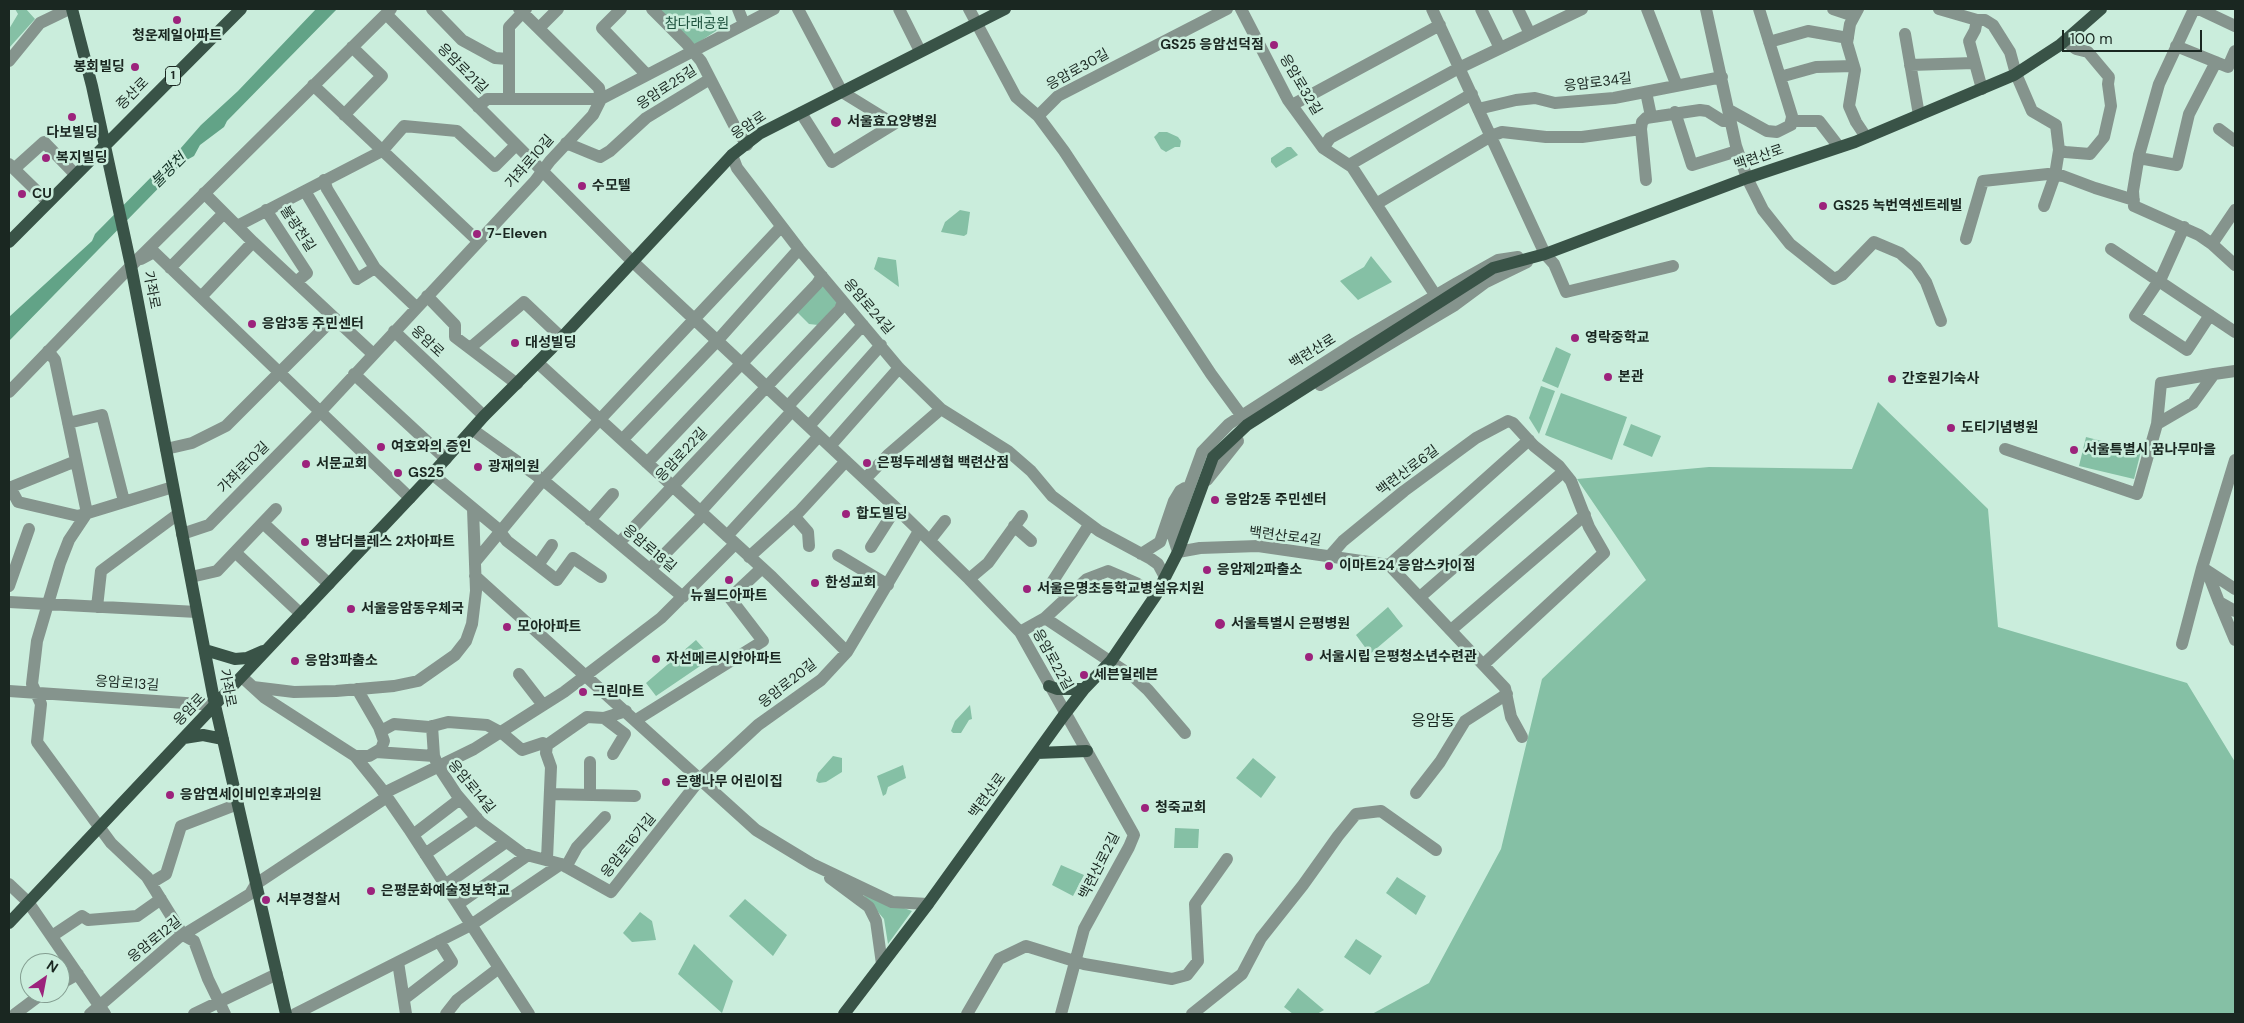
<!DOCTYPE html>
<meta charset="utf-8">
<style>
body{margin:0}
#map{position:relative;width:2244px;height:1023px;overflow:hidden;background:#caeddc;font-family:"DM Sans",sans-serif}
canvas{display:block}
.frame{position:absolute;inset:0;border:10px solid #1a2721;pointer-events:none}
.north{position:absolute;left:20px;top:953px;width:50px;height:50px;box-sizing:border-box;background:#caeddc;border:1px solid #849e91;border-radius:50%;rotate:33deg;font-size:14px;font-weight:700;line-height:20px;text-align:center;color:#1a2721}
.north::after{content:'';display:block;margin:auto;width:18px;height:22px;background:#9c237c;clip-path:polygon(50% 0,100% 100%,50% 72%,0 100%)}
.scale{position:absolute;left:2062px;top:30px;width:140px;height:22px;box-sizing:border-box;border:2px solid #1a2721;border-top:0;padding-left:6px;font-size:15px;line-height:18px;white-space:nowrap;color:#1a2721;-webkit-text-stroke:4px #caeddc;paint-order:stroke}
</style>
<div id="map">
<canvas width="2244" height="1023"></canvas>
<div class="frame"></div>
<div class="north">N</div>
<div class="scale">100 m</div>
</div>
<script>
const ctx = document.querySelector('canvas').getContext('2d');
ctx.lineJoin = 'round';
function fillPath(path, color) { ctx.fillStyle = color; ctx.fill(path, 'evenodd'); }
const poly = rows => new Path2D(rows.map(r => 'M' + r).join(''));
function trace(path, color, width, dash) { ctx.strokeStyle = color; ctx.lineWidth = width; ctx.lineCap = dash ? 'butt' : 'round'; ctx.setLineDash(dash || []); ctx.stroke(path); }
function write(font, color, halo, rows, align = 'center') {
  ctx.font = font + ' "DM Sans","Noto Sans KR",sans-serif'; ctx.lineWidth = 5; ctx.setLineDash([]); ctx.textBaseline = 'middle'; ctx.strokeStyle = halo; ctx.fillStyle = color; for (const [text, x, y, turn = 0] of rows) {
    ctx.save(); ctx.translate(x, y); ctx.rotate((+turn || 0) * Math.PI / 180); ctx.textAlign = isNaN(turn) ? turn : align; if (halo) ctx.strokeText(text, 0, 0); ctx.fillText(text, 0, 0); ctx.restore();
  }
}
fillPath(poly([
 [15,9,26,9,35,19,9,48,9,29,18,14],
 [659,9,709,9,719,29,693,46],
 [1159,132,1167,132,1178,137,1181,141,1180,147,1175,147,1166,152,1161,149,1154,137],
 [1287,147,1291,147,1298,155,1276,168,1271,162,1271,158],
 [960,210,970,212,967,234,964,236,941,232,945,222],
 [1371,256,1392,282,1358,300,1340,281,1364,267],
 [878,257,896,260,899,287,874,269],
 [820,283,841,299,818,325,809,324,793,308],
 [1556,347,1571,354,1558,388,1542,381],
 [1541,386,1555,391,1539,434,1529,418],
 [1561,393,1627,417,1612,460,1545,435],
 [1878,402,1988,509,1998,627,2187,683,2235,762,2235,1014,1372,1014,1429,983,1501,849,1542,679,1646,580,1577,479,1709,467,1852,469],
 [1631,424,1661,436,1652,457,1623,445],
 [2086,437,2141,451,2134,479,2079,466],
 [1388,607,1403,626,1370,654,1356,635],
 [696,640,712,658,656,696,646,683],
 [970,705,972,719,969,720,961,733,953,733,951,731,955,721],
 [833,756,842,758,842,772,826,782,819,783,816,781,818,773],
 [1253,758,1276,777,1261,798,1236,778],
 [903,765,906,778,888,787,886,794,883,796,877,776],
 [1175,828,1199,829,1198,848,1174,848],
 [1061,865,1084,875,1073,896,1052,885],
 [1397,877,1426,896,1416,915,1386,893],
 [861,892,912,911,888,944,884,919],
 [745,899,787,935,773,956,729,916],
 [640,912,652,921,656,940,632,942,623,933],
 [1356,939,1382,956,1370,975,1344,957],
 [694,944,733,981,722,1013,678,974],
 [1298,988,1324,1010,1317,1014,1293,1014,1284,1007]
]), '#85c0a5');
fillPath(poly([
 [316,9,337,9,227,121,224,127,200,145,194,156,185,161,9,341,9,317,92,241,95,234,167,161,176,150,180,149,201,125,238,91]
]), '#62a387');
trace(poly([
 [432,9,462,40,495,58,508,59],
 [621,9,602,28,647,75],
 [652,9,686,43,701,61,735,127,747,145],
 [738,9,744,24],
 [798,9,842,92,894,124,832,162,801,113],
 [899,9,920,51],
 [969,9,1016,97,1038,116,1064,151,1211,374,1241,415],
 [1241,9,1288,100,1323,148,1352,167,1436,296],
 [1432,9,1545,254,1554,264,1566,292,1673,266],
 [1481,9,1500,48],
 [1518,9,1530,34],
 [1647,9,1677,86],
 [1706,9,1736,146,1747,178,1763,210,1790,244,1834,279,1842,275,1874,242,1900,253,1916,267,1926,282,1941,321],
 [1833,9,1854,16],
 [1858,9,1850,24,1847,43,1855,70,1849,106,1856,122,1866,137],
 [1939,9,1977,20,1985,20,1993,25,2010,52,2016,74,2032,111,2056,125,2059,150,2055,175,2044,206],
 [2194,9,2159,84,2139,155,2133,191,2134,206,2199,235,2212,244,2235,265],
 [2199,9,2235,26],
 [386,14,632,261,896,508,969,579,1020,632,1134,835,1129,847,1084,929,1061,1014],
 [1977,20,1975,30,1969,41,1982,89],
 [539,28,558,9],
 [1905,34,1919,115],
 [1769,42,1808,31,1848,38],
 [2176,46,2228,67,2235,51],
 [9,61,40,23,69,9],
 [1910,65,1974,63],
 [1780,77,1816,67,1854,66],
 [313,85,478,241],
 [1646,92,1651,116],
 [509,98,509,27,526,9],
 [1292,105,1440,25],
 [478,107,487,99,601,99,774,9],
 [1478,109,1516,100,1535,98,1555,103,1614,98,1722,77],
 [1729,110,1767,131,1777,132,1791,125,1792,116,1759,9],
 [1675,112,1692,165,1737,151],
 [344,115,382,76,352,47],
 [1038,116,1058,96,1227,9],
 [1791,121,1819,121,1839,147],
 [2219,129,2235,141],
 [566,143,600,157,610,151,646,118,710,79],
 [1323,148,1330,138,1459,68,1582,9],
 [2059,150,2065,152,2090,154,2104,137,2111,106,2108,84,2109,77,2088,52,2076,49,2065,41],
 [732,155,737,168,799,249,899,368,941,409,1008,451,1031,471,1052,496,1099,531,1151,559,1158,564,1165,577],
 [2139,158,2177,165,2189,114,2216,62],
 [9,164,48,202],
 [1349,165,1472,94],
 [14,169,44,142,75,174],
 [324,180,327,189,375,268,416,307],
 [1646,180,1641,129,1642,122,1646,118,1700,110,1707,111,1723,121,1730,121],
 [305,191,357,279,375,268],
 [204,193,253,242,373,354],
 [1376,204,1491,136,1502,132,1546,137,1582,137,1641,129],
 [266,210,307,273,296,282],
 [237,226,382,151,404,126,457,131,495,166,516,145],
 [2184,227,2162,276,2135,316,2187,350,2210,315],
 [1966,239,1983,181,2048,174,2063,176,2095,188,2134,200],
 [2212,244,2235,210],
 [2111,249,2235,332],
 [1518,257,1498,260,1457,283,1352,345,1229,424,1202,452,1179,515,1173,536,1178,552,1200,548,1258,546,1389,565,1505,688,1511,717,1522,737],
 [141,259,154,252,410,498],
 [170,268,224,213],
 [427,296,455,325,455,337,517,384],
 [201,297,253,242],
 [394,331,484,416],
 [470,348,524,302,562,338],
 [48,351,55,360,87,513],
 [538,363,772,577,847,652],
 [354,374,446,459],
 [1320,385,1455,305,1486,282,1527,262],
 [9,392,131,266,391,9],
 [788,406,863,325],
 [68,423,102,415,124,501],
 [2157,424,2161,383,2214,374],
 [809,426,881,345],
 [473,430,543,480,683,597],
 [622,440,717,341,799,249],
 [830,446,899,368],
 [166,449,192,443,226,426,334,318],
 [2005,449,2137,494,2157,424,2193,403,2214,374,2235,371],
 [647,463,817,284,822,276],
 [432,474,497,528,507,541,557,580,573,558,601,577],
 [865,479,889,454,941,409],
 [1207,480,1238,441],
 [10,487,18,502,78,516,173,487],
 [9,488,76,461],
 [700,512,792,411],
 [87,513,69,540,60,563,37,641,32,684,41,704,37,742,111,843,147,877,183,935,194,941,208,979,225,1014],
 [794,516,808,532,809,546],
 [590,520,613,494],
 [263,523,329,584],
 [1014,526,1031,541],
 [182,534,209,525,321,411,535,181,550,161,593,115,601,99,599,88,519,9],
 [727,536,819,436],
 [930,540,945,521],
 [619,543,840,309,843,302],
 [871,547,896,508],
 [235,552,301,614],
 [1141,554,1160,542,1174,501,1180,491,1185,488],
 [838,555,888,585],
 [749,557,799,512,846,461],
 [1329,557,1343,541,1404,491,1476,438,1508,421,1513,423,1534,446,1559,466,1571,481,1589,527,1604,553,1484,664],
 [475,562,543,480,779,229,780,225],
 [538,565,552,545],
 [1389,565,1529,440],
 [2202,568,2209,576,2219,602,2235,611],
 [650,569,703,515],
 [2206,570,2235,589],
 [475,576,756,830,812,864,892,902,928,904],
 [191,577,217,571,276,509],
 [969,579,988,563,1022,516],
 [9,586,29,529],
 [1067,596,1051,584,1089,525],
 [1420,597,1563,472],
 [9,602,197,612],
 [2219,602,2235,640],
 [97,607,101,571,178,514],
 [1045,618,1135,678,1148,690,1185,733],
 [1451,630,1585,515],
 [1020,632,1045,618,1087,579,1108,571,1136,583,1156,595],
 [2182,644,2202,568,2235,460],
 [519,674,543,705],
 [242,677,265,698,355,756,380,787,409,829,529,1014],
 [253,687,294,692,336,691,394,686,418,681,455,655,466,641,472,624,476,591,473,509],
 [9,691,215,705],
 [604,718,625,734,613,754],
 [636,720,763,641,730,598,762,568],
 [432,726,434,756,438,766,457,795,480,822,523,854,561,864,611,892,701,778,758,725,821,680,847,652,919,531],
 [381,731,394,724,429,727,448,722,487,725,502,733,522,750,543,743,547,745,587,717,604,718,626,711],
 [547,745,546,753,551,767,547,859],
 [376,752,434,756],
 [355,756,369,756,381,749,384,741,379,727,357,689],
 [384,793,474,749,564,692,661,618,735,544],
 [1416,793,1440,762,1465,721,1507,694],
 [550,794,635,796],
 [590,795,590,762],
 [413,835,460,799],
 [425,854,477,818],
 [566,867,577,847,605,817],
 [830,878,869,907,876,921,882,964],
 [151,883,166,874,181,826,238,804],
 [9,884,28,902,105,1014],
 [445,885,506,842],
 [458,904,528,855],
 [52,936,82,916,88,920,137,916,161,899],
 [398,962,406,1014],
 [60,984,78,974],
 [404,999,452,962,439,941],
 [15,1014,43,993],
 [90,1014,178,938,250,894,256,884,387,797],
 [194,1014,277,974],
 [295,1014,471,925,561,864],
 [446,1014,457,1000,499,968],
 [967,1014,999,959,1026,946,1084,964,1172,979,1187,975,1198,961,1195,904,1227,859],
 [1192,1014,1242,974,1261,938,1303,885,1338,836,1356,814,1381,811,1436,850]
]), '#85948d', 12);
trace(poly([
 [72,9,92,86,131,266,215,705,286,1014],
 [9,242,241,9],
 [205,650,235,659,247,658,263,651],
 [1049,686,1057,689,1084,689],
 [184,738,203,735,223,739],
 [1037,753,1087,751],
 [9,923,425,482,484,416,552,348,732,155,759,134,1005,9],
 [844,1014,928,904,1064,715,1084,689,1111,661,1156,595,1178,552,1213,457,1247,425,1493,268,1545,254,1747,178,1855,142,2014,75,2060,45,2101,9]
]), '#395347', 12);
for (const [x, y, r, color] of [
 [177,20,5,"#9c237c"],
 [1274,45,5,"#9c237c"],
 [135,67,5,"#9c237c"],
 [72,117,5,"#9c237c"],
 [836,122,6,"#9c237c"],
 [46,158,5,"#9c237c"],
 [582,186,5,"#9c237c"],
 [22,194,5,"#9c237c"],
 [1823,206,5,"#9c237c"],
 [477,234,5,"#9c237c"],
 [252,324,5,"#9c237c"],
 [1575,338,5,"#9c237c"],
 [515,343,5,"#9c237c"],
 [1608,377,5,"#9c237c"],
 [1892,379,5,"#9c237c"],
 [1951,428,5,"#9c237c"],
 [381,447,5,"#9c237c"],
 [2074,450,5,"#9c237c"],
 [867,463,5,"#9c237c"],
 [306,464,5,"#9c237c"],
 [478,467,5,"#9c237c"],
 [398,473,5,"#9c237c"],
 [1215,500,5,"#9c237c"],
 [846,514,5,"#9c237c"],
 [305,542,5,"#9c237c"],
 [1329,566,5,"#9c237c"],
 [1207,570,5,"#9c237c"],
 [729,580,5,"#9c237c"],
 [815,583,5,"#9c237c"],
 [1027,589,5,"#9c237c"],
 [351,609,5,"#9c237c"],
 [1220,624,6,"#9c237c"],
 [507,627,5,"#9c237c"],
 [1309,657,5,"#9c237c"],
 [656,659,5,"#9c237c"],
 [295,661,5,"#9c237c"],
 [1084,675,5,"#9c237c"],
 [583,692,5,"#9c237c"],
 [666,782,5,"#9c237c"],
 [170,795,5,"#9c237c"],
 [1145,808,5,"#9c237c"],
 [371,891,5,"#9c237c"],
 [266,900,5,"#9c237c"]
]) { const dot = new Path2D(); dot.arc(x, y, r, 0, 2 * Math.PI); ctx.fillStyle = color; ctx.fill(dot); trace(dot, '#caeddc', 2); }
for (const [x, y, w] of [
 [173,76,15]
]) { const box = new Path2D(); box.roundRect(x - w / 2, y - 9.5, w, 19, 4); ctx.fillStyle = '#caeddc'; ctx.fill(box); trace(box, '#1a2721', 1); }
write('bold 12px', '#1a2721', null, [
 ["1",173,76]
]);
write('14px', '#1e523e', '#caeddc', [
 ["참다래공원",697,24]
]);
write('bold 14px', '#1a2721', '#caeddc', [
 ["청운제일아파트",177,36,"center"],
 ["GS25 응암선덕점",1264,45,"right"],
 ["봉회빌딩",125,67,"right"],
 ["서울효요양병원",847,122],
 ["다보빌딩",72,133,"center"],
 ["복지빌딩",56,158],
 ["수모텔",592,186],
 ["CU",32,194],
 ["GS25 녹번역센트레빌",1833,206],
 ["7-Eleven",487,234],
 ["응암3동 주민센터",262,324],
 ["영락중학교",1585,338],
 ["대성빌딩",525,343],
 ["본관",1618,377],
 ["간호원기숙사",1902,379],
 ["도티기념병원",1961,428],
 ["여호와의 증인",391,447],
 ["서울특별시 꿈나무마을",2084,450],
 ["은평두레생협 백련산점",877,463],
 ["서문교회",316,464],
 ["광재의원",488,467],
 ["GS25",408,473],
 ["응암2동 주민센터",1225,500],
 ["합도빌딩",856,514],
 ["명남더블레스 2차아파트",315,542],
 ["이마트24 응암스카이점",1339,566],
 ["응암제2파출소",1217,570],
 ["한성교회",825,583],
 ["서울은명초등학교병설유치원",1037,589],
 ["뉴월드아파트",729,596,"center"],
 ["서울응암동우체국",361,609],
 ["서울특별시 은평병원",1231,624],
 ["모아아파트",517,627],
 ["서울시립 은평청소년수련관",1319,657],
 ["자선메르시안아파트",666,659],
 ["응암3파출소",305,661],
 ["세븐일레븐",1094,675],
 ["그린마트",593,692],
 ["은행나무 어린이집",676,782],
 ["응암연세이비인후과의원",180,795],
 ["청죽교회",1155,808],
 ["은평문화예술정보학교",381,891],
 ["서부경찰서",276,900]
], 'left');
write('14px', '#1a2721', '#caeddc', [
 ["응암로21길",462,69,45],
 ["응암로30길",1078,70,-29],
 ["응암로34길",1598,83,-7],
 ["응암로32길",1300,85,59],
 ["응암로25길",667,88,-33],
 ["증산로",133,94,-45],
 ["응암로",749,126,-34],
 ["백련산로",1759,158,-19],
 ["가좌로10길",530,162,-49],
 ["불광천길",297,229,57],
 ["가좌로",151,290,79],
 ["응암로24길",868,307,49],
 ["응암로",427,342,43],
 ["백련산로",1313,352,-32],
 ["응암로22길",682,455,-47],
 ["가좌로10길",244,468,-45],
 ["백련산로6길",1408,471,-37],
 ["백련산로4길",1285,537,7],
 ["응암로18길",649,549,40],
 ["응암로22길",1052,660,61],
 ["응암로13길",127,684,4],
 ["응암로20길",788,684,-38],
 ["가좌로",227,688,79],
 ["응암로",190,710,-46],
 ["응암로14길",471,787,50],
 ["백련산로",988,796,-54],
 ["응암로16가길",629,846,-51],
 ["백련산로2길",1100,866,-63],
 ["응암로12길",155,940,-39]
]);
write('italic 15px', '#123125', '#caeddc', [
 ["불광천",169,171,-45]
]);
write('16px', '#1a2721', '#caeddc', [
 ["응암동",1433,722]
]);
</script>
